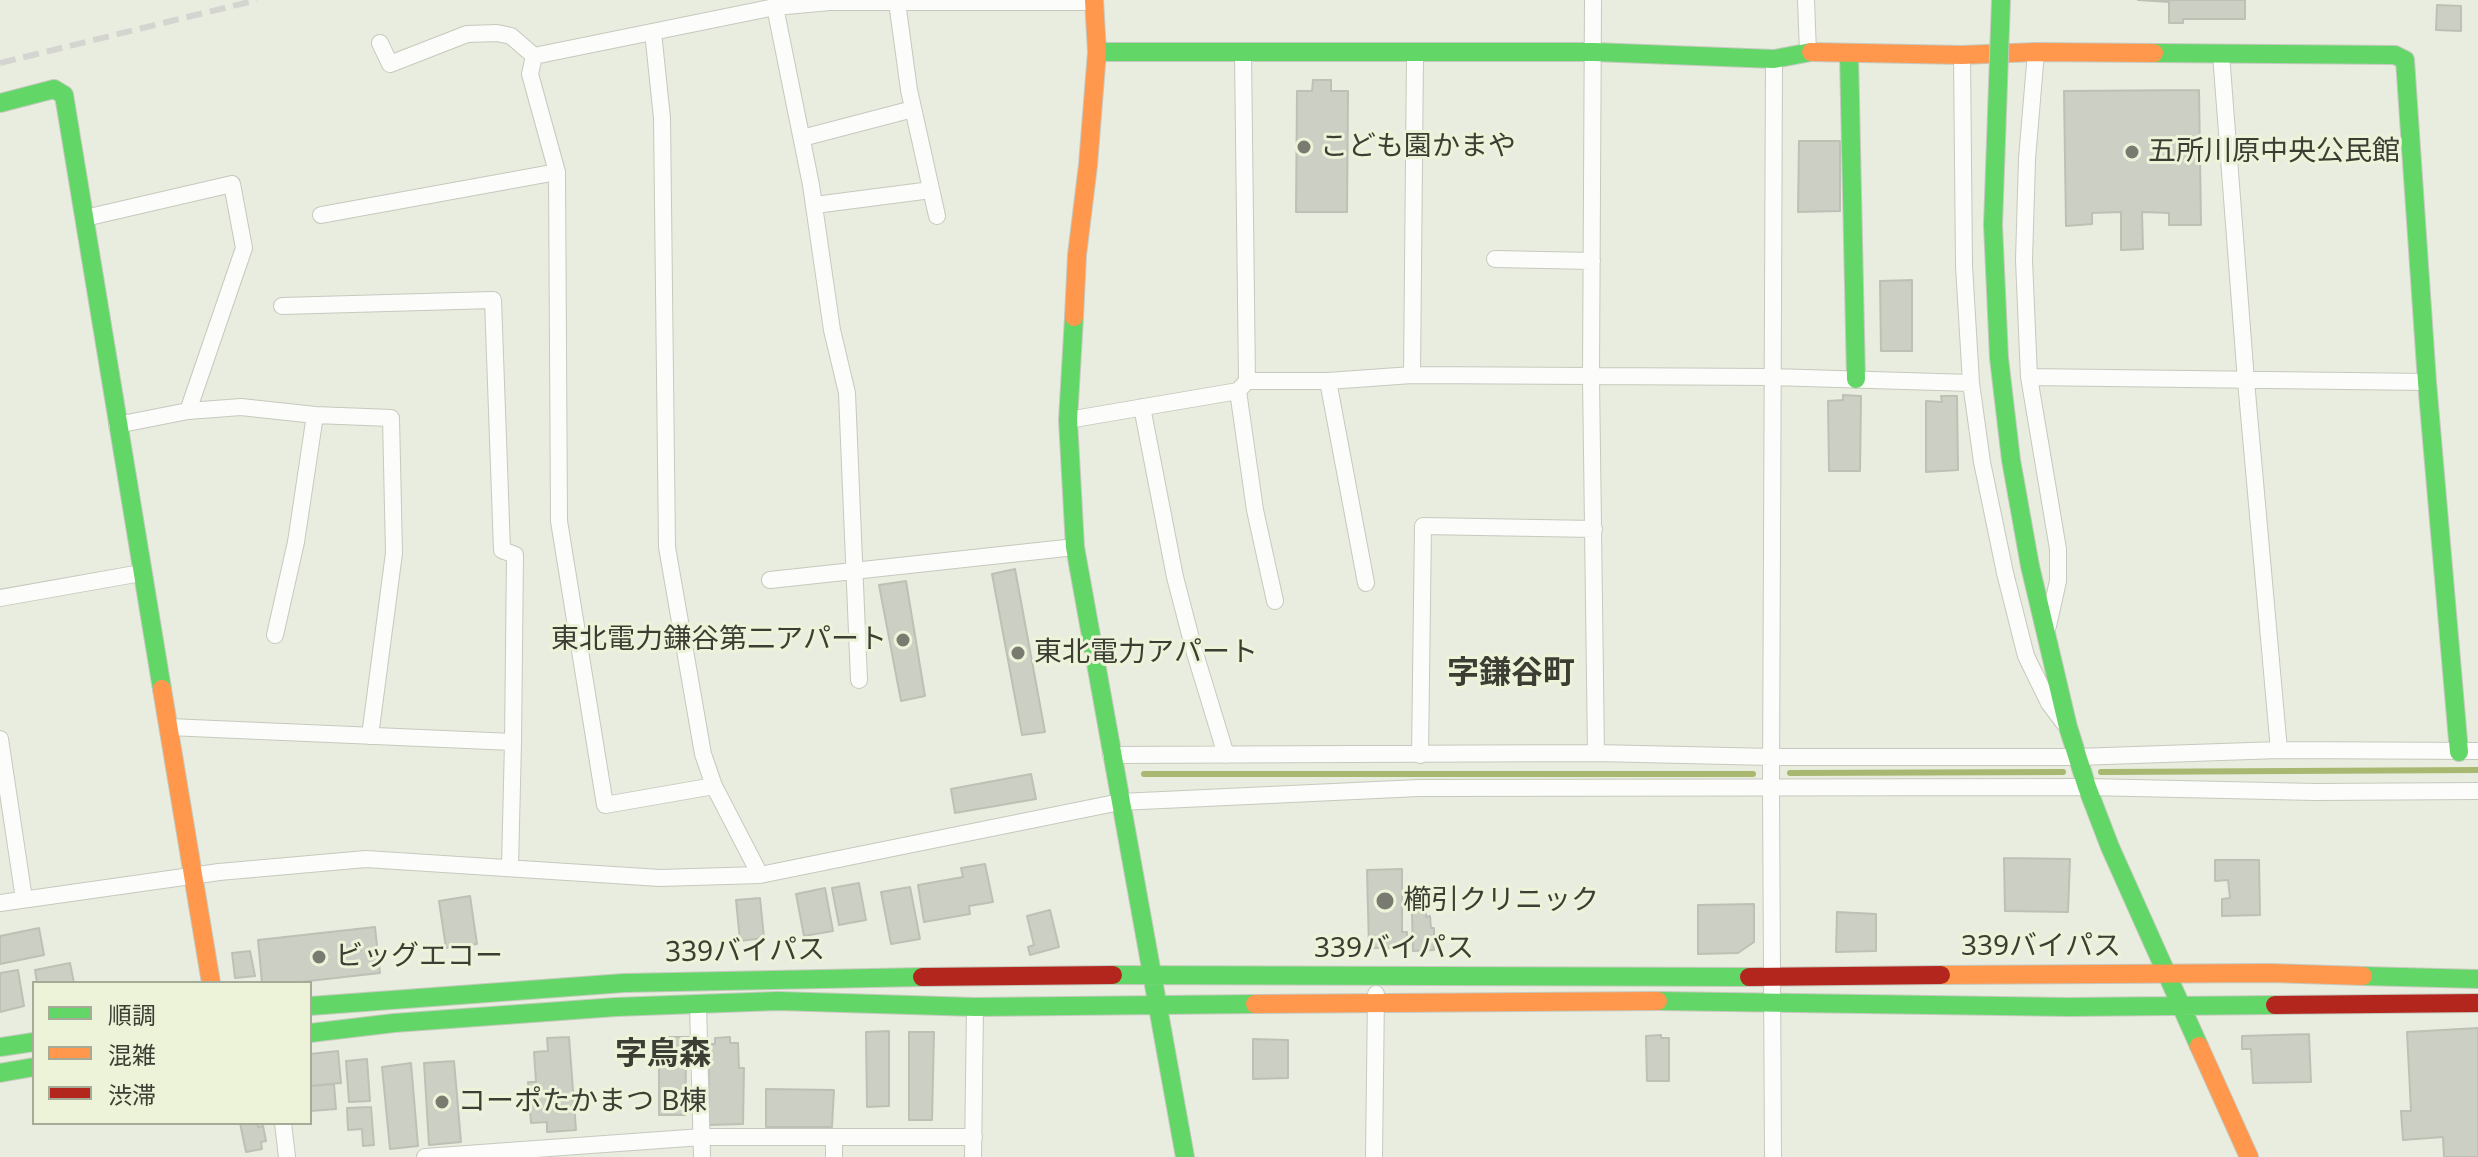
<!DOCTYPE html>
<meta charset="utf-8">
<style>
body{margin:0}
#map{position:relative;width:2478px;height:1157px;overflow:hidden;background:#e9eddf;font-family:"Noto Sans","Noto Sans JP",sans-serif}
canvas{display:block}
.legend{position:absolute;left:32px;top:981px;width:280px;height:144px;box-sizing:border-box;background:#ecf3d9;border:2px solid #a6ab97;margin:0;padding:10px 14px;list-style:none;font-size:24px;color:#3c3e34}
.legend li{display:flex;align-items:center;gap:16px;height:40px}
.legend b{width:40px;border:2px solid #a6ab97}
</style>
<div id="map">
<canvas width="2478" height="1157"></canvas>
<ul class="legend">
<li><b style="height:10px;background:#63d668"></b>順調</li>
<li><b style="height:10px;background:#ff974d"></b>混雑</li>
<li><b style="height:10px;background:#b3261e"></b>渋滞</li>
</ul>
</div>
<script>
const ctx = document.querySelector('canvas').getContext('2d');
ctx.lineJoin = 'round';
const poly = rows => new Path2D(rows.map(r => 'M' + r).join(''));
function trace(path, color, width, dash) { ctx.strokeStyle = color; ctx.lineWidth = width; ctx.lineCap = dash ? 'butt' : 'round'; ctx.setLineDash(dash || []); ctx.stroke(path); }
function fillPath(path, color) { ctx.fillStyle = color; ctx.fill(path, 'evenodd'); }
function write(font, color, halo, rows, align = 'center') {
  ctx.font = font + ' "Noto Sans","Noto Sans JP",sans-serif'; ctx.lineWidth = 6; ctx.setLineDash([]); ctx.textBaseline = 'middle'; ctx.strokeStyle = halo; ctx.fillStyle = color; for (const [text, x, y, turn = 0] of rows) {
    ctx.save(); ctx.translate(x, y); ctx.rotate((+turn || 0) * Math.PI / 180); ctx.textAlign = isNaN(turn) ? turn : align; if (halo) ctx.strokeText(text, 0, 0); ctx.fillText(text, 0, 0); ctx.restore();
  }
}
trace(poly([
 [2101,772,2478,770],
 [1790,773,2063,772],
 [1144,774,1753,774]
]), '#a9b871', 6);
const building = poly([
 [2138,0,2245,0,2245,19,2183,19,2183,23,2169,23,2169,2,2138,0],
 [2437,5,2461,6,2461,31,2436,30,2437,5],
 [1313,80,1331,80,1331,91,1348,91,1347,212,1296,212,1297,91,1312,91,1313,80],
 [2199,90,2201,225,2169,225,2169,213,2142,212,2143,249,2121,250,2121,212,2092,213,2092,224,2066,226,2064,91,2199,90],
 [1799,141,1840,141,1840,211,1798,212,1799,141],
 [1912,280,1912,351,1881,351,1880,281,1912,280],
 [1843,395,1861,396,1860,471,1829,471,1828,401,1843,400,1843,395],
 [1941,396,1957,396,1958,470,1926,472,1926,401,1942,402,1941,396],
 [1015,569,1045,732,1022,735,992,574,1015,569],
 [906,581,925,696,901,701,879,585,906,581],
 [1031,774,1036,799,955,813,951,789,1031,774],
 [2004,858,2070,859,2068,912,2005,911,2004,858],
 [2215,860,2259,860,2260,915,2222,916,2222,899,2230,898,2228,880,2215,881,2215,860],
 [985,864,993,902,969,906,970,914,924,922,918,885,963,877,961,868,985,864],
 [1402,869,1402,932,1407,932,1407,948,1369,948,1367,870,1402,869],
 [859,883,866,920,839,925,832,888,859,883],
 [910,887,920,939,891,944,881,892,910,887],
 [825,888,833,931,804,936,796,894,825,888],
 [470,896,477,944,446,948,439,901,470,896],
 [760,898,764,938,740,941,736,900,760,898],
 [1754,904,1754,942,1738,953,1698,954,1698,905,1754,904],
 [1050,910,1059,947,1030,955,1028,947,1034,945,1027,916,1050,910],
 [1426,911,1426,917,1430,916,1431,928,1434,928,1434,950,1413,951,1412,912,1426,911],
 [1837,912,1876,914,1876,951,1836,952,1837,912],
 [375,927,380,973,291,983,262,983,258,940,375,927],
 [39,928,44,955,0,964,0,936,39,928],
 [250,951,255,976,235,978,232,953,250,951],
 [70,963,74,983,37,983,35,970,70,963],
 [18,970,24,1006,0,1012,0,973,18,970],
 [2478,1028,2478,1157,2444,1157,2443,1137,2403,1140,2401,1111,2411,1111,2407,1032,2478,1028],
 [889,1031,889,1106,867,1107,866,1032,889,1031],
 [909,1032,934,1032,932,1120,909,1120,909,1032],
 [2309,1034,2311,1082,2253,1083,2251,1049,2242,1049,2242,1036,2309,1034],
 [1661,1035,1661,1038,1669,1038,1669,1081,1647,1081,1646,1036,1661,1035],
 [569,1037,576,1130,547,1132,547,1122,531,1123,528,1082,536,1082,534,1052,548,1051,547,1038,569,1037],
 [658,1037,689,1037,688,1054,658,1054,658,1037],
 [730,1037,730,1043,738,1043,739,1068,744,1068,743,1124,708,1125,709,1044,715,1044,715,1038,730,1037],
 [1253,1039,1288,1040,1288,1078,1253,1079,1253,1039],
 [338,1051,341,1083,310,1086,310,1054,338,1051],
 [367,1059,370,1101,349,1102,346,1061,367,1059],
 [454,1061,461,1142,429,1145,424,1063,454,1061],
 [411,1063,418,1146,390,1149,382,1067,411,1063],
 [659,1064,686,1064,685,1115,659,1115,659,1064],
 [334,1084,336,1109,310,1111,310,1086,334,1084],
 [766,1089,834,1090,832,1127,766,1127,766,1089],
 [371,1107,374,1145,363,1146,362,1129,348,1130,347,1108,371,1107],
 [240,1123,257,1123,258,1127,263,1126,266,1141,261,1142,262,1149,246,1152,240,1123]
]);
fillPath(building, '#cbcfc4');
trace(building, '#bec0b6', 2);
const street = poly([
 [1593,0,1591,377,1596,753],
 [1806,0,1808,52],
 [897,2,909,90,937,216],
 [775,7,811,185,832,330,847,393,859,680],
 [653,32,662,118,667,547,703,754,714,786,760,875],
 [380,43,390,64,467,34,497,33,511,36,534,56],
 [2036,52,2027,159,2024,260,2029,377,2058,549,2058,581,2048,626],
 [2221,54,2246,381,2279,750],
 [1962,55,1964,266,1971,383,1982,462,2005,573,2026,656,2049,703,2064,723],
 [802,138,913,109],
 [815,205,931,190],
 [321,215,557,172],
 [85,218,232,184,244,248,188,411],
 [1495,259,1592,261],
 [282,306,493,300,502,550,515,555,513,742],
 [1412,375,1415,54],
 [2029,377,2427,382],
 [1247,381,1328,381,1412,375,1772,377,1971,383],
 [1328,381,1366,583],
 [1238,391,1255,510,1275,601],
 [1142,407,1175,577,1194,650,1226,755],
 [1068,420,1238,391,1247,381,1243,54],
 [117,425,188,411,241,407,315,415,391,418,394,553,370,736],
 [770,580,1075,547],
 [0,598,141,573],
 [275,635,296,542,315,415],
 [169,727,513,742,510,867],
 [0,739,24,899],
 [1111,755,1596,753,1772,757,2077,757,2279,750,2478,751],
 [1420,755,1423,526,1594,529],
 [714,786,605,805,559,521,557,172,530,74,534,56,775,7,830,2,1094,2],
 [0,903,219,872,366,859,660,878,760,875,1120,802,1419,788,2087,787,2316,792,2478,791],
 [698,1005,702,1157],
 [283,1123,287,1157],
 [834,1138,834,1157],
 [425,1157,702,1137,974,1137],
 [973,1157,975,1007],
 [1374,1157,1376,994],
 [1773,1157,1771,787,1774,59]
]);
const fast = poly([
 [1097,52,1594,52,1774,59,1811,52],
 [2154,53,2395,55,2405,60,2427,382,2459,752],
 [1849,54,1856,379],
 [0,103,54,89,64,95,162,689],
 [1074,317,1068,420,1075,547,1185,1157],
 [2030,566,2068,727,2087,787,2110,847,2199,1046],
 [1113,975,1749,977],
 [2363,976,2478,979],
 [1658,1001,2068,1007,2275,1005],
 [310,1006,624,983,922,977],
 [310,1033,394,1023,616,1007,778,1001,975,1007,1255,1004],
 [0,1047,34,1042],
 [0,1073,34,1067]
]);
const slow = poly([
 [1811,52,1962,55,2036,52,2154,53],
 [1074,317,1077,255,1088,165,1097,52,1094,0],
 [162,689,211,983],
 [1941,975,2270,973,2363,976],
 [1255,1004,1658,1001],
 [2199,1046,2249,1157]
]);
const jam = poly([
 [922,977,1113,975],
 [1749,977,1941,975],
 [2275,1005,2478,1003]
]);
trace(street, '#c6c9be', 18);
trace(fast, '#c6c9be', 20);
trace(slow, '#c6c9be', 20);
trace(jam, '#c6c9be', 20);
trace(street, '#fcfcfa', 16);
trace(fast, '#63d668', 18);
trace(slow, '#ff974d', 18);
trace(jam, '#b3261e', 18);
trace(poly([
 [0,63,257,0]
]), '#d4d5d1', 6, [16, 8]);
const fastBridge = poly([
 [2001,0,1993,225,1999,358,2011,460,2030,566]
]);
trace(fastBridge, '#c6c9be', 20, []);
trace(fastBridge, '#63d668', 18);
for (const [x, y, r, color] of [
 [1304,147,8,"#797b70"],
 [2132,152,8,"#797b70"],
 [903,640,8,"#797b70"],
 [1018,653,8,"#797b70"],
 [1385,901,10,"#797b70"],
 [319,957,8,"#797b70"],
 [442,1102,8,"#797b70"]
]) { const dot = new Path2D(); dot.arc(x, y, r, 0, 2 * Math.PI); ctx.fillStyle = color; ctx.fill(dot); trace(dot, '#ecf3d9', 3); }
write('28px', '#3c3e34', '#ecf3d9', [
 ["こども園かまや",1320,147],
 ["五所川原中央公民館",2148,152],
 ["東北電力鎌谷第二アパート",887,640,"right"],
 ["東北電力アパート",1034,653],
 ["櫛引クリニック",1403,901],
 ["ビッグエコー",335,957],
 ["コーポたかまつ B棟",458,1102]
], 'left');
write('28px', '#3c3e34', '#ecf3d9', [
 ["339バイパス",2041,947],
 ["339バイパス",1394,949],
 ["339バイパス",745,952,-1]
]);
write('bold 32px', '#3c3e34', '#ecf3d9', [
 ["字鎌谷町",1511,674],
 ["字烏森",663,1055]
]);
</script>
